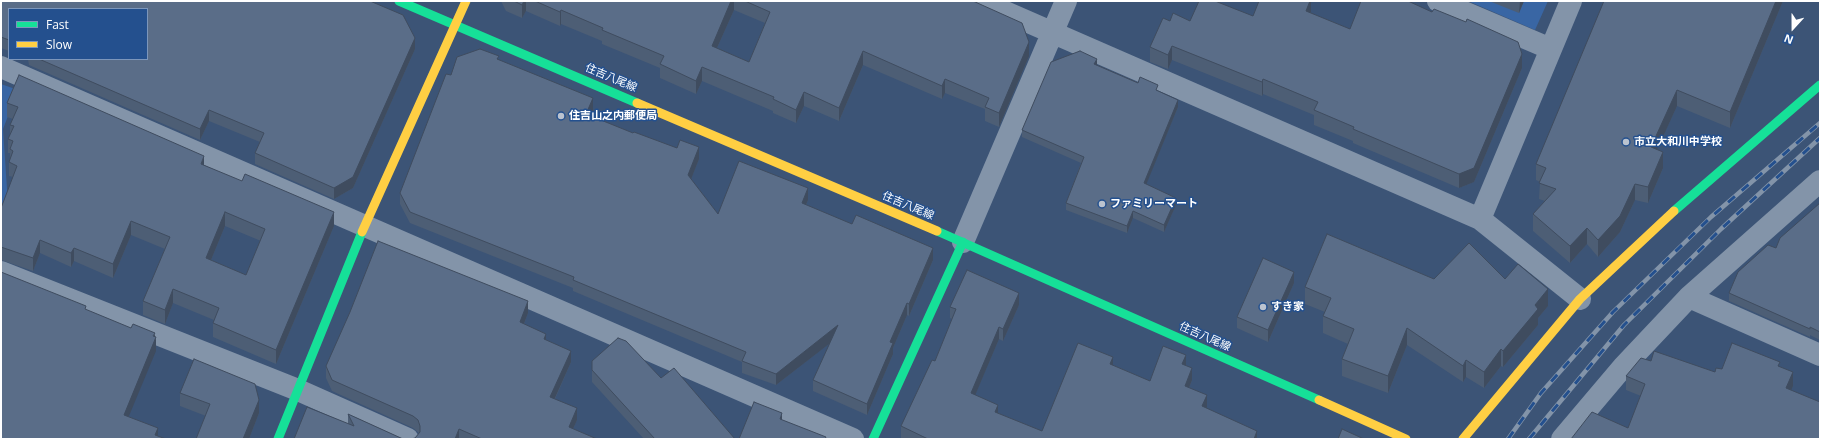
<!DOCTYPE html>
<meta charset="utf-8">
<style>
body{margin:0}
#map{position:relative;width:1821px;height:440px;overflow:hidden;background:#3c5476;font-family:"Open Sans",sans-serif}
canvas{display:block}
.frame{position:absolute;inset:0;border:2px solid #fff;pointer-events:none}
.legend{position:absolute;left:8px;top:8px;width:140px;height:52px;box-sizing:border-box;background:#24508e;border:1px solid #7c96bb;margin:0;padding:5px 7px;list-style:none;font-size:12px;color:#fff}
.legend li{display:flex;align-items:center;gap:8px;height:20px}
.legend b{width:20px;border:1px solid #7c96bb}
.north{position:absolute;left:1773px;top:8px;width:40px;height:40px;-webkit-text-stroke:3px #24508e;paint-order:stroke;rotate:201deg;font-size:11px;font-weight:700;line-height:16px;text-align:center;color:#fff}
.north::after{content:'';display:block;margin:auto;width:14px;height:18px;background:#fff;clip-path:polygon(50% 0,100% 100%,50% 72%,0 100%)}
</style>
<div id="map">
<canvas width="1821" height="440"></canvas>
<div class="frame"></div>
<ul class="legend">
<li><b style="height:5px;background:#16e098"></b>Fast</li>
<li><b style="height:5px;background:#ffcf43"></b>Slow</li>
</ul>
<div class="north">N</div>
</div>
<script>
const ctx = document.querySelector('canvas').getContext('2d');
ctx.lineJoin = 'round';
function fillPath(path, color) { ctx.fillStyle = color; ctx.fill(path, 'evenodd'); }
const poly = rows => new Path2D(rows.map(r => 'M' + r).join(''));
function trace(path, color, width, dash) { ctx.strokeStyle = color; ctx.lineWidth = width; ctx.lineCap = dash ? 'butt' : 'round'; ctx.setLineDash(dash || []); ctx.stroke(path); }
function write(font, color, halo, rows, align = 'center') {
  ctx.font = font + ' "Open Sans","Noto Sans JP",sans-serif'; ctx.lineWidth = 3; ctx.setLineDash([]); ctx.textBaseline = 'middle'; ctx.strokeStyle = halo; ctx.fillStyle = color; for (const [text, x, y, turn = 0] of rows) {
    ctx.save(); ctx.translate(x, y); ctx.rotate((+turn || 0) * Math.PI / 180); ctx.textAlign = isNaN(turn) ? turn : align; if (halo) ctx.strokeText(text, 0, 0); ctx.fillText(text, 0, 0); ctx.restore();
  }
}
fillPath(poly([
 [1468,1,1548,1,1535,30],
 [1,84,18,90,3,129,8,204,1,222]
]), '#3966a4');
trace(poly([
 [980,1,1480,219,1580,299],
 [1438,1,1551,49],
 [1,67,853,439],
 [1480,219,1571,1],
 [963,242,1066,1],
 [1,272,298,390,408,439],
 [1689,297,1820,181],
 [1562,439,1623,367,1689,297,1820,355]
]), '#8394a9', 22);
trace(poly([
 [399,1,637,103],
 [1674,211,1820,85],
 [937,231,1319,400],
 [278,439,362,232],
 [873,439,963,242]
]), '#16e098', 9);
trace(poly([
 [637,103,937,231],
 [362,232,466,1],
 [1319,400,1406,439],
 [1463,439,1580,299,1674,211]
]), '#ffcf43', 9);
const rail = poly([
 [1508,439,1541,393,1613,312,1711,217,1820,123],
 [1529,439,1624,325,1721,229,1820,138]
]);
trace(rail, '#8394a9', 4.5);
trace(rail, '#24508e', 3, [9]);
fillPath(poly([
 [1,1,415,49,353,188,334,199,255,164,255,153,260,142,209,121,200,140,29,65,28,59,147,59,9,9,9,51,1,48],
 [501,1,973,1,1029,56,999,127,985,121,985,109,945,93,942,99,863,65,839,121,804,106,796,123,773,113,773,111,702,81,696,94,660,78,660,68,602,44,602,41,561,24,560,26,526,11,522,18,506,11],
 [734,10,765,23,749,62,717,48],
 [1489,1,1524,1,1519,13],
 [1604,1,1783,1,1730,128,1677,106,1657,149,1663,168,1648,203,1635,200,1620,232,1598,257,1587,244,1570,263,1533,231,1533,214,1545,201,1539,199,1540,182,1536,180,1536,164],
 [1311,3,1311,13,1350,29,1522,68,1474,182,1459,188,1353,143,1353,141,1314,125,1314,115,1263,94,1262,96,1172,60,1168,69,1150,62,1150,47,1170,21,1190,21,1253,16],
 [499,60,593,110,590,116,699,159,691,179,718,214,808,200,806,205,933,260,909,316,907,315,893,348,893,354,867,415,813,391,813,380,830,343,776,385,742,373,742,362,573,291,573,288,410,223,400,204,400,193,451,75],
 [1097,65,1158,91,1178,107,1146,184,1176,205,1164,232,1133,218,1127,233,1066,210,1066,203,1081,163,1022,137,1022,130],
 [7,103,204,165,334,226,276,364,213,337,213,323,214,320,173,303,165,324,143,315,143,301,165,249,131,235,113,278,74,261,71,267,40,253,33,271,1,260,1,208,13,177,9,176,9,162,10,159,10,153,8,153,8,139,10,135,10,125,13,119,7,117],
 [225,226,261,241,246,275,211,260],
 [1820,203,1820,340,1810,335,1810,337,1729,301,1729,293,1776,248],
 [1434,279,1505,279,1548,306,1538,318,1538,325,1503,367,1501,366,1484,388,1466,377,1463,382,1407,345,1388,393,1342,376,1342,359,1348,344,1323,333,1323,316,1325,312,1305,304,1305,287],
 [1294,283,1268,342,1237,328,1237,317],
 [1019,305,1003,341,999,339,975,395,998,413,1042,431,1113,365,1150,381,1186,366,1192,380,1189,388,1207,407,1206,408,1257,439,903,439,901,438,901,426,935,361,952,319,950,318,950,307],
 [528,313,524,324,546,340,571,362,555,399,577,420,573,429,597,439,411,439,415,438,419,433,413,428,332,391,326,378,326,366],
 [592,361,661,378,735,439,644,439,592,382],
 [1651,361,1715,372,1722,369,1780,367,1793,386,1791,390,1628,428,1641,396,1626,390,1626,376],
 [180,393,259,413,249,439,196,439,206,416,180,406],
 [348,414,403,439,294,439,348,424]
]), '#4d5e75');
fillPath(poly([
 [524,1,526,1,526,11,522,18,522,5],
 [731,1,734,1,734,10,712,59,712,46],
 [1308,1,1312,1,1311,3,1311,12,1306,25,1306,11],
 [1520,1,1524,1,1519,13],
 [1776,1,1783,1,1730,128,1730,112],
 [561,10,561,24,560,26,560,12],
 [415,38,415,49,353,188,334,199,334,188],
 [1029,42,1029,56,999,127,999,113],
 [1172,46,1172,60,1168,69,1168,55],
 [863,51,863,65,839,121,839,108],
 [1522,54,1522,68,1474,182,1459,188,1459,174],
 [1097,59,1097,66,1094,64],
 [702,67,702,81,696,94,696,81],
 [945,79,945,93,942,99,942,86],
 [1263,79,1263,94,1262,96,1262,82],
 [1677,90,1677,106,1651,163,1651,147],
 [804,92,804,106,796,123,796,110],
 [593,98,593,110,586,125,586,114],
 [1178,100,1178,107,1144,190,1144,183],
 [209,110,209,121,200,140,200,129],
 [699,147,699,159,688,187,688,175],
 [1663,152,1663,168,1648,203,1648,187],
 [204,156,204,169,201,164],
 [1635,184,1635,200,1620,232,1598,257,1598,240],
 [808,188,808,200,802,214,802,203],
 [1176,198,1176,205,1164,232,1164,225],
 [1133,211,1133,218,1127,233,1127,226],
 [225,212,225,226,206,272,206,258],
 [334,212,334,226,276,364,276,350],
 [131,221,131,235,113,278,113,264],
 [1587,228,1587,244,1570,263,1570,246],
 [40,240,40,253,33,271,33,258],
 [74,248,74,261,71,267,71,253],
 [933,248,933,260,909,316,909,304],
 [1294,272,1294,283,1268,342,1268,330],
 [173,289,173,303,165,324,165,310],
 [1548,289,1548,306,1538,318,1538,325,1503,367,1503,351,1535,305],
 [1019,293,1019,305,1003,341,1003,329],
 [528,301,528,313,520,334,520,322],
 [907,303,907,315,893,348,893,354,867,415,867,404,890,342],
 [838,325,838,337,776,385,776,374],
 [999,327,999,339,971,405,971,393],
 [1407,328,1407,345,1388,393,1388,376],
 [155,333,155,340,156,337,156,351,124,428,124,415],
 [546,334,546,345,544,339],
 [1501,349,1501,366,1484,388,1484,372],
 [571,351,571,362,550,409,550,397],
 [1186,355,1186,366,1182,364],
 [1113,357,1113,369,1110,364],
 [1466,360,1466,377,1463,382,1463,366],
 [1192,368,1192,380,1185,398,1185,386],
 [1793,372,1793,386,1786,402,1786,388],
 [1207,395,1207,407,1202,418,1202,406],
 [259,400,259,413,249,439,243,439],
 [998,405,998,417,995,412],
 [577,408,577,420,569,438,569,427],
 [782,413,782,426,780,419],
 [158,428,158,439,155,435],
 [459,429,459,439,455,439],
 [1257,431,1257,439,1254,439]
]), '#3f4c5f');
const building = poly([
 [1,1,370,1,403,15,415,38,353,177,334,188,255,153,264,133,209,110,200,129,39,59,147,59,147,9,9,9,9,40,1,37,1,1],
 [514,1,524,1,522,5,514,1],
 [535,1,731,1,712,46,749,62,770,12,745,1,973,1,1022,23,1029,42,999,113,985,107,989,98,945,79,942,86,863,51,839,108,804,92,796,110,773,99,774,97,702,67,696,81,660,64,664,56,602,30,603,28,561,10,560,12,535,1],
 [1199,1,1215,1,1253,16,1259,1,1310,1,1306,11,1350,29,1361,1,1408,1,1432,12,1434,9,1466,22,1467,19,1518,42,1522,54,1474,168,1459,174,1353,129,1354,127,1314,110,1318,102,1263,79,1262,82,1172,46,1168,55,1150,47,1163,18,1170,21,1173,13,1190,21,1199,1],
 [1604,1,1776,1,1730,112,1677,90,1651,147,1663,152,1648,187,1635,184,1620,216,1598,240,1587,228,1570,246,1533,214,1556,189,1539,183,1546,168,1536,164,1604,1],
 [480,49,499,56,497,59,593,98,586,114,633,133,634,132,677,148,680,140,699,147,688,175,718,214,739,161,808,188,802,203,852,224,856,215,933,248,909,304,907,303,890,342,893,343,867,404,813,380,838,325,776,374,742,361,746,352,573,280,574,277,410,212,400,193,446,74,451,75,457,57,480,49],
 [1080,51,1097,59,1094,64,1138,83,1140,77,1158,85,1156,90,1178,100,1144,183,1176,198,1164,225,1133,211,1127,226,1066,203,1084,157,1022,130,1051,62,1080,51],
 [19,75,204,156,201,164,242,181,245,174,334,212,276,350,213,323,219,308,173,289,165,310,143,301,170,237,131,221,113,264,74,248,71,253,40,240,33,258,1,247,1,208,17,166,9,162,13,151,10,149,13,141,8,139,14,126,10,125,18,107,7,103,19,75],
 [225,212,265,229,246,275,206,258,225,212],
 [1820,203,1820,332,1810,327,1810,329,1729,293,1738,272,1768,245,1776,248,1780,238,1820,203],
 [1327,234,1434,279,1469,243,1505,279,1518,264,1548,289,1535,305,1538,309,1503,351,1501,349,1484,372,1466,360,1463,366,1407,328,1388,376,1342,359,1354,329,1323,316,1331,298,1305,287,1327,234],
 [378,241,528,301,520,322,546,334,544,339,571,351,550,397,577,408,569,427,597,439,482,439,459,429,455,439,411,439,415,438,420,432,420,426,418,420,413,416,332,380,326,366,350,312,378,241],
 [1263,258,1294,272,1268,330,1237,317,1263,258],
 [967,270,1019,293,1003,329,999,327,971,393,998,405,995,412,1042,431,1078,343,1113,357,1110,364,1150,381,1163,346,1186,355,1182,364,1192,368,1185,386,1207,395,1202,406,1257,431,1254,439,928,439,901,426,932,360,935,361,956,309,950,307,967,270],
 [1,272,86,306,85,309,131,328,133,324,155,333,153,336,156,337,124,415,158,428,155,435,166,439,1,439,1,272],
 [618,338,626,341,661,378,674,368,735,439,655,439,592,370,592,361,618,338],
 [1732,343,1780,362,1778,366,1793,372,1786,388,1820,402,1820,439,1571,439,1592,412,1628,428,1645,384,1626,376,1641,358,1651,361,1654,351,1715,372,1716,368,1722,369,1732,343],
 [194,359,255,384,259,400,243,439,196,439,210,404,180,393,194,359],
 [754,402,782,413,780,419,826,437,825,439,739,439,754,402],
 [307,407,354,426,348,414,403,439,405,439,294,439,307,407],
 [1342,429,1364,439,1338,439,1342,429]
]);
fillPath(building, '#5a6d88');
trace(building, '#3f4c5f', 1);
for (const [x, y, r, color] of [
 [561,116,4,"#bbc3cf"],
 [1626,142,4,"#bbc3cf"],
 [1102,204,4,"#bbc3cf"],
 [1263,307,4,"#bbc3cf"]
]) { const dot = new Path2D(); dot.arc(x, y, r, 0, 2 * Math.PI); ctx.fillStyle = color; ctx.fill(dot); trace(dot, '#24508e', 1.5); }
write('11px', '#fff', '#24508e', [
 ["住吉八尾線",611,78,23],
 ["住吉八尾線",908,206,23],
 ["住吉八尾線",1205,337,24]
]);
write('bold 11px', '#fff', '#24508e', [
 ["住吉山之内郵便局",569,116],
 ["市立大和川中学校",1634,142],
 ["ファミリーマート",1110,204],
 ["すき家",1271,307]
], 'left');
</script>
